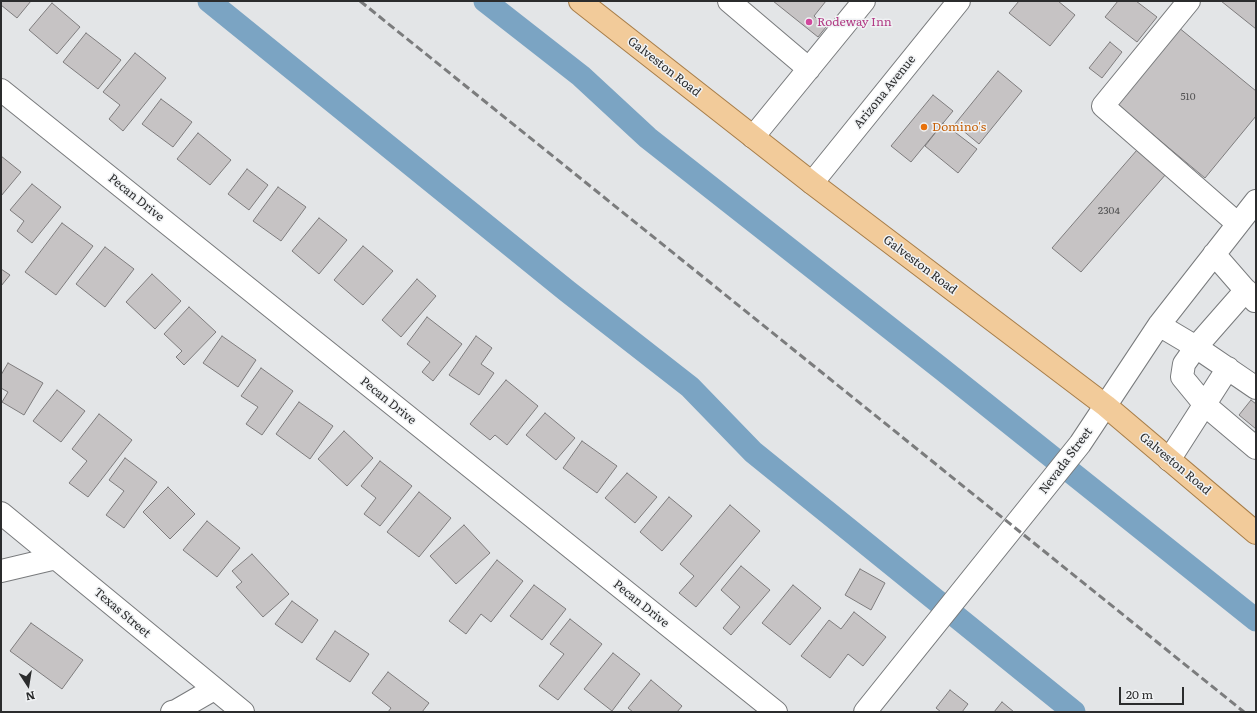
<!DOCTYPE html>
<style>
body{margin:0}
#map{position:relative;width:1257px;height:713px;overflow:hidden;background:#e3e5e7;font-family:Literata,serif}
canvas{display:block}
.frame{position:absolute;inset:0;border:2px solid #2b2c2d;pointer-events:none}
.north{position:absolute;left:8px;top:665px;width:40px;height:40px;-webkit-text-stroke:3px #f0f2f4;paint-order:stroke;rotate:168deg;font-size:11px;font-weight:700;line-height:16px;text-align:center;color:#2b2c2d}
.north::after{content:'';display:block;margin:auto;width:14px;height:18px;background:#2b2c2d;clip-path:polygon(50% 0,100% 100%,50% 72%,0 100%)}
.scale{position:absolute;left:1119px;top:687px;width:65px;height:18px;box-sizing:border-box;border:2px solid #2b2c2d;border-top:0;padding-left:5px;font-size:12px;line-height:14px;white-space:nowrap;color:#2b2c2d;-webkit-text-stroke:3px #f0f2f4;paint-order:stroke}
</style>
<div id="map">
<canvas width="1257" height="713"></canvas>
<div class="frame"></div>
<div class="north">N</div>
<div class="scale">20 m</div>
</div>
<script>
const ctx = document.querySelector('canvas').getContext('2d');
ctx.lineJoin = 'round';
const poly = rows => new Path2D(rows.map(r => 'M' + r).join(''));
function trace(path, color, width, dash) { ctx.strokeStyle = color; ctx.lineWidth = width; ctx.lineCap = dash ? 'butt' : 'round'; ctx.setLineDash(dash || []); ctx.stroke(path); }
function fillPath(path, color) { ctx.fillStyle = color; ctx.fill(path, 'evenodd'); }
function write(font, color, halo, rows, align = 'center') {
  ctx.font = font + ' Literata,serif'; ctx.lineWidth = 3; ctx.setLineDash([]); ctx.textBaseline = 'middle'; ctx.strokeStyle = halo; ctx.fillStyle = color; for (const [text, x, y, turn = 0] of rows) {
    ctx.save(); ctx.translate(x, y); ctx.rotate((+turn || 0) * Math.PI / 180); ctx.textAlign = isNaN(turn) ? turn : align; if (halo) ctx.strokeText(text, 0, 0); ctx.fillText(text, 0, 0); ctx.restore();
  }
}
trace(poly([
 [209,1,567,291,690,387,753,452,1074,712],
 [485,1,581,76,648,138,943,370,1256,620]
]), '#7ba4c3', 23);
const building = poly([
 [1,1,31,1,17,18,1,5,1,1],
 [773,1,826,1,814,16,826,27,818,37,773,1],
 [1019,1,1058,1,1075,15,1050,46,1009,13,1019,1],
 [1118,1,1136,1,1157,17,1137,42,1105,17,1118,1],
 [1221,1,1256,1,1256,29,1221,1],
 [52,3,80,27,57,54,29,30,52,3],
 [1178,27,1256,91,1256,116,1205,178,1115,103,1178,27],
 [86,33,121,60,98,89,63,62,86,33],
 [1110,42,1122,52,1102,78,1089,68,1110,42],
 [135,53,166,78,123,131,109,119,120,105,103,92,135,53],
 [998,71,1022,91,979,144,955,124,998,71],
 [933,95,953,111,911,162,891,146,933,95],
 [161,99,192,122,173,147,142,124,161,99],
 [943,123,977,149,958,173,925,146,943,123],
 [198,133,231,160,210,185,177,159,198,133],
 [1137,150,1166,174,1081,272,1052,248,1137,150],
 [1,156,21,172,1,196,1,156],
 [247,169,268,185,249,210,228,194,247,169],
 [32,184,61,207,32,243,17,231,24,221,10,210,32,184],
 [278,187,306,207,281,241,253,221,278,187],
 [319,218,347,240,319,274,292,251,319,218],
 [62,223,93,246,56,295,25,272,62,223],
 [363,246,393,271,363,305,334,280,363,246],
 [105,247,134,269,105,307,76,284,105,247],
 [1,269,10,275,1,286,1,269],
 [152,274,181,301,155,329,126,302,152,274],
 [417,279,436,296,401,337,382,320,417,279],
 [189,307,216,332,184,365,176,357,182,351,164,334,189,307],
 [427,317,462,344,433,381,422,372,430,362,407,344,427,317],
 [222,336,256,360,238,387,203,363,222,336],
 [476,336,492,348,481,364,494,373,479,395,449,375,476,336],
 [8,363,43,383,24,415,2,402,8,392,1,388,1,375,8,363],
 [261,368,293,391,262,435,246,424,258,407,241,396,261,368],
 [506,380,538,406,507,445,495,435,490,440,470,424,506,380],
 [57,390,85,411,61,442,33,421,57,390],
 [1251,400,1256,404,1256,429,1239,415,1251,400],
 [299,402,333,426,310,459,276,434,299,402],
 [545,413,575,438,556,460,526,435,545,413],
 [99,414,132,440,88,497,69,483,87,461,72,449,99,414],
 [344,431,373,458,347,486,318,459,344,431],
 [582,441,617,466,597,493,563,468,582,441],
 [125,458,157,482,124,528,106,515,124,491,109,480,125,458],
 [380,461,412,486,380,526,364,514,376,498,361,486,380,461],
 [627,473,657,497,635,523,605,498,627,473],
 [168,487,195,514,170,539,143,512,168,487],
 [419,492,451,518,419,557,387,532,419,492],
 [669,497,692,516,662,551,640,532,669,497],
 [730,505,760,531,696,607,679,593,694,576,680,564,730,505],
 [207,521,240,548,217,577,183,550,207,521],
 [464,525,490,553,456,584,430,556,464,525],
 [252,554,289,594,263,617,236,587,242,582,232,571,252,554],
 [497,560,523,581,491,622,481,614,466,634,449,621,497,560],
 [741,566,770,590,731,635,723,628,740,607,721,590,741,566],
 [860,569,885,583,871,610,845,595,860,569],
 [534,585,566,609,542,640,510,616,534,585],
 [793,585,821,608,790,645,762,623,793,585],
 [292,601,318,620,302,643,275,624,292,601],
 [854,612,886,637,863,666,848,654,830,678,801,656,829,620,841,629,854,612],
 [570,619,602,644,558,700,539,686,564,654,550,644,570,619],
 [31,623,83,660,62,689,10,651,31,623],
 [335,631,369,654,350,682,316,659,335,631],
 [613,653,640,674,612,711,584,689,613,653],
 [388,672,429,703,422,712,388,712,391,708,372,693,388,672],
 [651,680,682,706,677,712,633,712,628,708,651,680],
 [950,690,968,704,962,712,941,712,936,708,950,690],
 [1002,702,1014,712,994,712,1002,702]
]);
fillPath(building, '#c6c3c4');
trace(building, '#7e7c7d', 1);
const minor = poly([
 [729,1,809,69],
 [1189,1,1103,106,1238,224],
 [1,90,776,712],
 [753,137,864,1],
 [812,183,959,1],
 [1214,254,1255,301],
 [1246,290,1196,347,1184,364,1182,377,1205,405,1256,448],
 [1159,325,1196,347,1256,388],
 [1169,460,1228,368],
 [1,513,243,712],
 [1,571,56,558],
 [172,712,176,711,214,689],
 [865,712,1080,444,1159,325,1256,201]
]);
const major = poly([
 [580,1,812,183,1106,406,1256,533]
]);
trace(minor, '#787a7c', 24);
trace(major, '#a77d48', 24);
trace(minor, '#fff', 22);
trace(major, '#f2cb9a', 22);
trace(poly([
 [360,1,1244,712]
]), '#7b7c7d', 3, [8, 4]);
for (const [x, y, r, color] of [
 [809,22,4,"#d1479c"],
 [924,127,4,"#e8710a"]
]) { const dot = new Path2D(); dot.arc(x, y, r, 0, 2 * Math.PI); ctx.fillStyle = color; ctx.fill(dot); trace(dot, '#f0f2f4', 1.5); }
write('10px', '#525253', null, [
 ["510",1188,97],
 ["2304",1109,211]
]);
write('12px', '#b23c85', '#f0f2f4', [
 ["Rodeway Inn",817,22]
], 'left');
write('12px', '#2b2c2d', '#f0f2f4', [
 ["Galveston Road",664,67,38],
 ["Arizona Avenue",885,92,-51],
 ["Pecan Drive",136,198,39],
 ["Galveston Road",920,265,37],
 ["Pecan Drive",388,401,39],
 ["Nevada Street",1066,461,-53],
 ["Galveston Road",1175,464,40],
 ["Pecan Drive",641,604,39],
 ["Texas Street",122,613,40]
]);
write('12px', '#c56008', '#f0f2f4', [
 ["Domino's",932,127]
], 'left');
</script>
